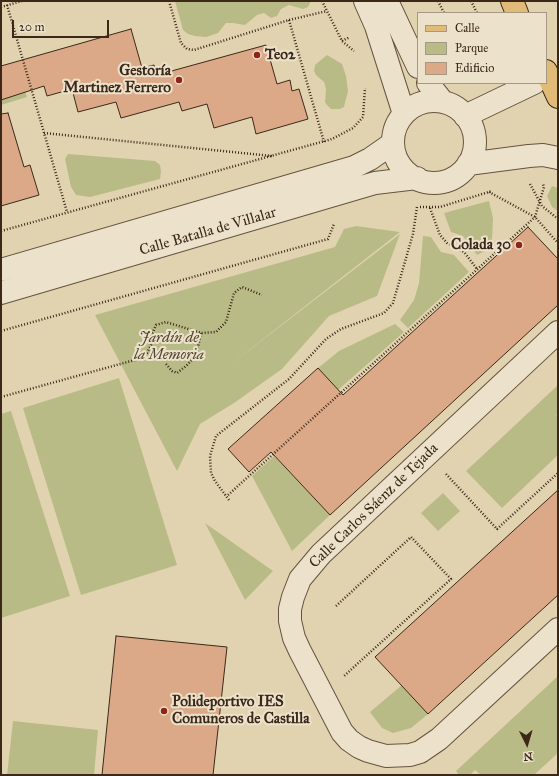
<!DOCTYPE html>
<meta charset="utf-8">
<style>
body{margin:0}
#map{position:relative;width:559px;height:776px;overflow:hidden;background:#e2d3b0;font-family:"IM FELL Great Primer",serif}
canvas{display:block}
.frame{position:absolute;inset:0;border:2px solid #3b2819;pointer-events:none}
.legend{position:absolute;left:417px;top:12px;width:130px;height:72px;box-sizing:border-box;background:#ece2cc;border:1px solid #a59884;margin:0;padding:5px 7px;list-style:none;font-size:12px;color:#3b2819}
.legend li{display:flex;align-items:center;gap:8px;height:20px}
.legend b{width:20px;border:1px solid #a59884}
.north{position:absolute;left:507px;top:724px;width:40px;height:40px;-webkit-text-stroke:3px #ece2cc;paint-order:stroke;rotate:175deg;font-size:11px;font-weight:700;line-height:16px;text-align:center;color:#3b2819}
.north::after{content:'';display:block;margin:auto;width:14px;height:18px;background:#3b2819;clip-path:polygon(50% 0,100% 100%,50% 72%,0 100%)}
.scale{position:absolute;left:12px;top:20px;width:97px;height:18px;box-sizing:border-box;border:2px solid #3b2819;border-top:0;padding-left:5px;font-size:12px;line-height:14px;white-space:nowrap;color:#3b2819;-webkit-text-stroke:3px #ece2cc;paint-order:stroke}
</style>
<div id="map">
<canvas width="559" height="776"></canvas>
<div class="frame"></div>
<ul class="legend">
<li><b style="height:5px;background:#e1ba78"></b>Calle</li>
<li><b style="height:11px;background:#b9bb87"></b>Parque</li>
<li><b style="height:11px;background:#dca988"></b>Edificio</li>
</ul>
<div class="north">N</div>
<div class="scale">20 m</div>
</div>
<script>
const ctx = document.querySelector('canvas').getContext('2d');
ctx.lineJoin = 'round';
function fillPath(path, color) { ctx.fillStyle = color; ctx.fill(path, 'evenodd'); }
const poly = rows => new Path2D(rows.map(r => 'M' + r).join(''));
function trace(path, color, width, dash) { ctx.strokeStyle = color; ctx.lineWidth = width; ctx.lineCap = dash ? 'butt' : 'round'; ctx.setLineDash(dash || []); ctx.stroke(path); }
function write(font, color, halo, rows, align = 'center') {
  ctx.font = font + ' "IM FELL Great Primer",serif'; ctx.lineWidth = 4; ctx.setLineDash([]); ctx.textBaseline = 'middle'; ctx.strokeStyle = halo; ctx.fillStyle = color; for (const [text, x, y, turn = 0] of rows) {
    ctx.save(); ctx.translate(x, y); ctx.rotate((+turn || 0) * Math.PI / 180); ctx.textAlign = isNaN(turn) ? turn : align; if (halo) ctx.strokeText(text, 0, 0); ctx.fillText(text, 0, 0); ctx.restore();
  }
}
fillPath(poly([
 [175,1,311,1,308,7,303,9,289,5,281,9,277,16,271,18,264,13,257,15,245,25,233,23,226,23,218,33,206,37,195,36,188,34,183,30],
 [327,55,342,64,346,76,348,91,344,107,340,109,331,109,327,105,325,102,326,89,324,82,316,75,314,71,315,65],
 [16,64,27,97,1,105,1,69],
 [68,154,155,161,160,165,161,171,160,179,90,197,76,195,71,187,65,159],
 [552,186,558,188,558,211,552,207,547,196],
 [489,201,493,218,492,239,485,251,477,255,463,236,451,232,444,213],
 [356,226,400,232,226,368,400,234,377,296,329,316,282,369,234,403,200,424,177,471,95,315,335,247,344,229],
 [423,236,431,237,441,252,454,255,469,272,408,328,400,320,414,300,419,283],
 [395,324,404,332,338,390,318,368,339,351],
 [119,378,177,565,81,595,23,408],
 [558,385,558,414,556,415,558,417,558,455,502,508,466,471],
 [11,411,70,596,1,618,1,414],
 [274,456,330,515,292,551,252,476],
 [443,493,460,511,438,531,421,513],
 [205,523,273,571,245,600],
 [558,676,558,753,534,775,481,775,475,770,470,775,459,775,456,771],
 [402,685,428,714,411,728,393,733,382,728,370,712],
 [13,721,98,730,94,775,7,775]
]), '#b9bb87');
const building = poly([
 [131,29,142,68,154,65,157,75,266,45,277,84,290,80,292,91,299,89,308,119,256,134,252,117,214,128,207,104,182,111,179,102,121,118,116,102,78,112,72,89,47,96,44,86,1,100,1,66,131,29],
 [8,113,24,167,30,165,39,195,1,206,1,114,8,113],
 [528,227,558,259,558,305,330,515,271,452,249,472,228,449,318,368,343,395,528,227],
 [558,490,558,595,428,714,375,657,558,490],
 [116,636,227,647,213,775,102,775,116,636]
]);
fillPath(building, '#dca988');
trace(building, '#3b2819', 1);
const minor = poly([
 [365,1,376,26,404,114],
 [387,1,418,67],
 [428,83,443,102],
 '393 142a41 41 0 1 1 82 0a41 41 0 1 1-82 0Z',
 [465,116,534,83],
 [468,164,529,156,543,155,558,158],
 [1,270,354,167,370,159,393,143],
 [1,293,375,183,417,178],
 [558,332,321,554,300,579,293,597,290,609,290,621,294,638,300,651,342,732,349,740,359,747,368,751,386,756,410,755,420,752,439,739,558,629]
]);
const primary = poly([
 [512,1,517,13],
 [546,71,558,97]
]);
trace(minor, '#65533f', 24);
trace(primary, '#3b2819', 24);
trace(poly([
 [169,1,181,43,187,49,194,50,289,20,327,11],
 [322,1,342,41,354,51],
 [438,1,444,13],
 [471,1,477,13],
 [7,5,67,212],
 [1,7,22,1],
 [289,20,324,142],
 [342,41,350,37],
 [44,133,272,156],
 [530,184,542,206,558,219],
 [489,192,535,217,558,243],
 [420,207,440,207,492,191],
 [430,208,440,235,447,243,464,252,477,269],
 [1,231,332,139,353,128,363,117,365,88],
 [1,331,328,239,334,224],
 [166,364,172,371,177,373,186,366,196,356,201,333],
 [1,397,142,358,147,353,151,345,152,334,156,325,166,322,201,333,216,332,226,322,234,293,242,287,262,295],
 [446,474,497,529,558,473],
 [228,495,535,217,544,187,543,184],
 [229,500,215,481,211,473,210,456,216,436,289,379,326,339,341,329,384,313,393,303,413,234,417,207],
 [336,606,411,537,451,579,344,676]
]), '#3b2819', 2.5, [1, 2]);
trace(minor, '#ece2cc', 22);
trace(primary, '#e1ba78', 22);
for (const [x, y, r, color] of [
 [257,55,4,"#8f2418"],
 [179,80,4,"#8f2418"],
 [519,245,4,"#8f2418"],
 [164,711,4,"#8f2418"]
]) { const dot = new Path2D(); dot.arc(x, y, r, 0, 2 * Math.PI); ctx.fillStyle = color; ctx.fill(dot); trace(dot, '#ece2cc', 1.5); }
write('bold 15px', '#3b2819', '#ece2cc', [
 ["Teo2",265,55],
 ["Gestoría",171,71,"right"],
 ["Martinez Ferrero",171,88,"right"],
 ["Colada 30",511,245,"right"],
 ["Polideportivo IES",172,702],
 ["Comuneros de Castilla",172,719]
], 'left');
write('15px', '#3b2819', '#ece2cc', [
 ["Calle Batalla de Villalar",208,232,-16],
 ["Calle Carlos Sáenz de Tejada",374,506,-44]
]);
write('italic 15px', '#54452f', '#ece2cc', [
 ["Jardín de",169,338],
 ["la Memoria",169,355]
]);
</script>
